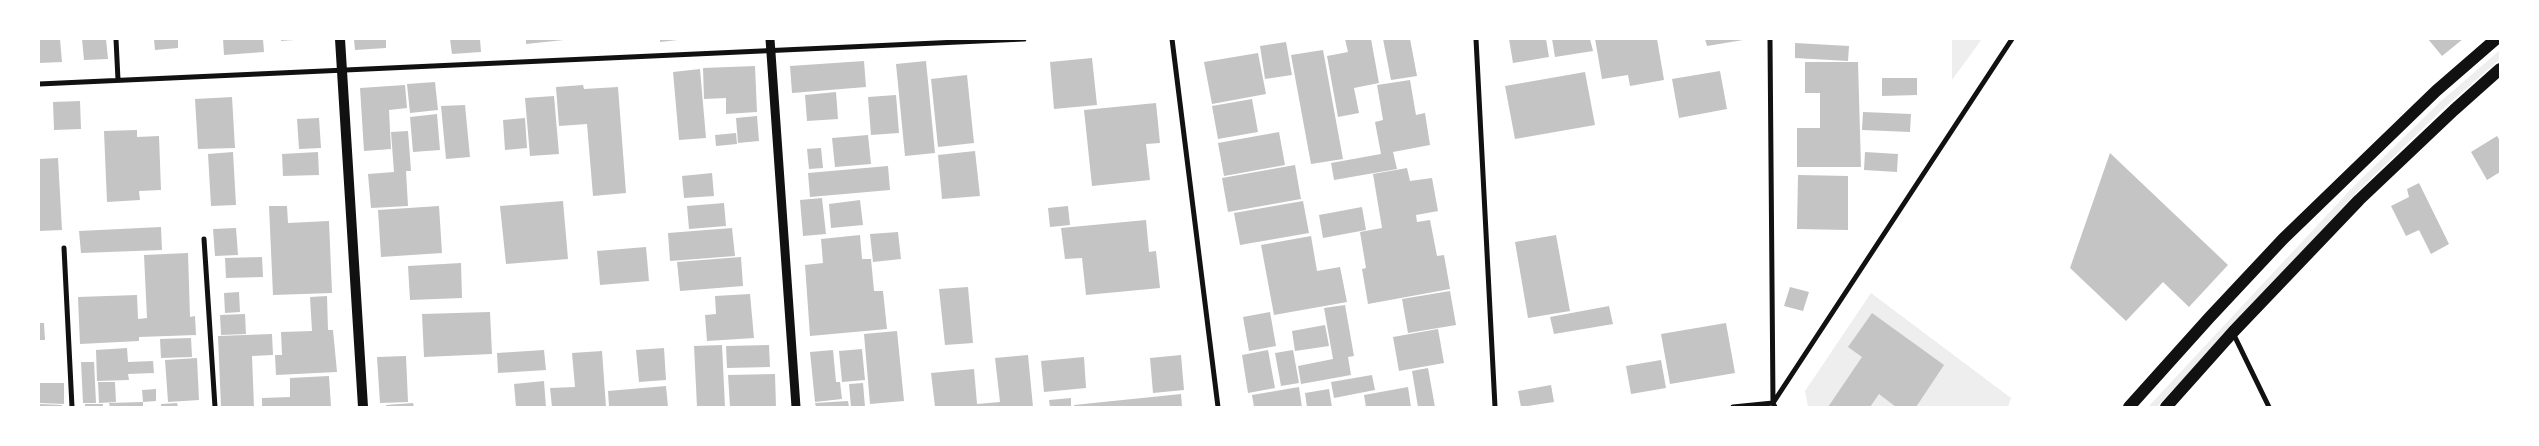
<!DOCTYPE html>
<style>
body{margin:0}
#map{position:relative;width:2539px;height:446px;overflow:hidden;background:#fff;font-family:Montserrat,sans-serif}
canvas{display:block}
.frame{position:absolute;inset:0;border:40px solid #fff;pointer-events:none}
</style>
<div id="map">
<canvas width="2539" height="446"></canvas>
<div class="frame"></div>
</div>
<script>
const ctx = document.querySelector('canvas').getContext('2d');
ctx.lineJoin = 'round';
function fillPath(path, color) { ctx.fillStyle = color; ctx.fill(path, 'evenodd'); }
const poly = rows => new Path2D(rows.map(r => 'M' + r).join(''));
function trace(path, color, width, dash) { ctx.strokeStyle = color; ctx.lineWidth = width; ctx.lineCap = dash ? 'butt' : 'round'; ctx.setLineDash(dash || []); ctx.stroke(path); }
fillPath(poly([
 [1952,39,1982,39,1952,80],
 [2500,50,2500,59,2444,108,2357,192,2157,407,2148,407,2353,187,2439,103],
 [1871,293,2011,398,2008,407,1808,407,1805,391]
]), '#eee');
fillPath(poly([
 [39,39,60,39,62,62,39,63],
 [82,39,106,39,108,59,84,60],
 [154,39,178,39,178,48,155,50],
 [223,39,263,39,264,52,224,55],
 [281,39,294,39,294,40,281,41],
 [354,39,386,39,386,48,355,50],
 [450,39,480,39,481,52,452,54],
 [526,39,564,39,564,40,526,44],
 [660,39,678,39,678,40,660,42],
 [1345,39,1371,39,1379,83,1354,88,1359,113,1338,117,1327,56,1348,52],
 [1383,39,1410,39,1417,76,1391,80],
 [1509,39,1546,39,1549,57,1513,63],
 [1552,39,1590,39,1593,51,1555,57],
 [1595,39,1657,39,1664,80,1630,86,1628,75,1602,79],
 [1705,39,1743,39,1743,40,1707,46],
 [2428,39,2463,39,2442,56],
 [1286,42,1292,75,1265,79,1260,46],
 [1795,43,1849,46,1848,61,1795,58],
 [1323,50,1343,159,1311,164,1291,55],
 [1258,53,1266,94,1212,104,1204,62],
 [1092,58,1097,105,1054,109,1050,62],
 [864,61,866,87,792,93,790,66],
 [926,61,935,153,905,156,896,64],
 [1805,62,1858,62,1861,167,1797,167,1797,128,1820,128,1820,93,1805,93],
 [755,66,757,112,726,114,726,98,704,99,703,68],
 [700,69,706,138,679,140,673,72],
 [1720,71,1727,109,1679,118,1672,79],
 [1585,72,1595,125,1515,139,1505,86],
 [967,75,974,143,938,147,931,79],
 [1882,78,1917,78,1917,95,1882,96],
 [1410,80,1416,115,1425,113,1430,145,1393,152,1397,169,1334,180,1331,163,1381,154,1375,122,1383,120,1377,85],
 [435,82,438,110,410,113,407,84],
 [405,85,407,108,389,110,391,149,364,151,360,88],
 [583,85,584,89,618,87,626,193,593,196,587,124,559,126,556,87],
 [836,92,838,119,807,121,805,95],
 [896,95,899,133,871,135,868,97],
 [554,96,559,154,530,156,525,98],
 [232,97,235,148,198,149,195,99],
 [1252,99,1258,132,1218,139,1212,106],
 [80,101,81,129,54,130,53,102],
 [1156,103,1160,143,1146,144,1150,180,1092,186,1084,110],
 [465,105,470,157,446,159,441,106],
 [1863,112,1911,114,1910,132,1862,130],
 [437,114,440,150,413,152,410,117],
 [757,116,759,141,738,143,736,118],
 [319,118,321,148,299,149,297,119],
 [525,118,527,148,505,150,503,120],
 [137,130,137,137,159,136,161,190,139,191,140,200,107,202,104,131],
 [408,131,411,171,406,171,408,206,371,208,368,174,394,172,391,132],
 [1279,132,1285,165,1224,176,1218,143],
 [736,133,737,144,716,146,715,135],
 [868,135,871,164,835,167,832,138],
 [2497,136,2500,141,2500,172,2487,180,2471,152],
 [821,148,823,168,809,169,807,149],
 [975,151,980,196,942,199,938,155],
 [233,152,236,205,211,206,208,154],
 [318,152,319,175,283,176,282,154],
 [1865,152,1898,154,1897,172,1864,170],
 [2110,153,2228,265,2189,307,2163,282,2126,321,2070,268],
 [58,158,62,230,39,231,39,159],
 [1295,165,1301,199,1228,212,1222,178],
 [888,166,890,190,810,197,808,173],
 [1407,168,1410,181,1432,178,1438,211,1416,215,1417,222,1430,220,1437,256,1444,255,1450,289,1368,304,1362,269,1366,268,1360,232,1382,228,1373,174],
 [712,173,714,196,684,198,682,176],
 [1798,175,1848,176,1848,230,1797,229],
 [2419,183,2449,244,2431,254,2419,230,2406,236,2391,206,2409,197,2407,189],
 [822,198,826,234,803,236,800,200],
 [860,200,863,225,831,228,829,204],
 [563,201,568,259,506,264,500,206],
 [1303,201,1309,233,1240,245,1234,213],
 [724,203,726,226,689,229,687,206],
 [269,206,287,206,288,223,329,221,332,293,273,295],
 [439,206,442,253,381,257,378,210],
 [1068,206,1070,225,1050,227,1048,208],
 [1362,207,1366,230,1323,238,1319,215],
 [1146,220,1149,252,1156,251,1160,288,1086,295,1082,258,1065,259,1061,228],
 [161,227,162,250,81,253,79,231],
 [236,228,238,255,215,256,213,229],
 [732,228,735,256,670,261,668,233],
 [898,232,901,259,873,262,870,234],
 [860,235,862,259,871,259,874,291,883,291,887,329,810,336,805,265,823,263,821,239],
 [1556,235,1570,311,1528,318,1515,242],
 [1311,236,1317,271,1340,267,1347,302,1274,315,1261,245],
 [646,247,649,281,600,285,597,251],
 [188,253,190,317,195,316,196,335,139,337,139,341,80,344,78,297,137,295,138,319,147,318,144,255],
 [262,257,263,277,226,278,225,258],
 [741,257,743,286,680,291,677,262],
 [461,263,462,298,410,300,408,266],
 [968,287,973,343,945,345,939,289],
 [1790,287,1809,292,1803,311,1784,306],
 [1450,291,1456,325,1408,333,1402,299],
 [239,292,240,312,225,313,224,293],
 [750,294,754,338,707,341,705,315,716,314,715,296],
 [327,296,328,330,333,330,337,372,276,375,275,355,282,355,281,332,312,331,310,297],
 [1345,305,1354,356,1348,357,1351,375,1301,384,1298,366,1333,359,1324,308],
 [1609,306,1613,324,1554,334,1550,317],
 [490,312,492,354,424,357,422,314],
 [1270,312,1276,346,1249,351,1243,317],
 [1872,313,1944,365,1916,407,1896,407,1879,394,1870,407,1828,407,1862,357,1848,347],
 [245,314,246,334,221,335,220,315],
 [39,323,44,323,45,340,39,340],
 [1726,323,1735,373,1670,384,1661,334],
 [1325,325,1329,346,1295,351,1292,331],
 [1438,329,1444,363,1399,371,1393,337],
 [897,331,904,401,870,404,864,334],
 [272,334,273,355,252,356,254,407,221,407,218,336],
 [191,338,192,357,161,358,160,339],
 [722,345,725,407,697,407,694,346],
 [769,345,770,367,727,368,726,346],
 [127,348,128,362,153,361,154,373,128,374,129,380,97,381,96,350],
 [664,348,666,380,639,382,636,350],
 [862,349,865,380,842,382,839,351],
 [544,350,546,370,498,373,497,353],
 [833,350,836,382,840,382,842,399,815,402,810,352],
 [1268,350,1275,388,1248,393,1242,355],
 [1293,350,1299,383,1281,386,1275,353],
 [602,351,606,407,552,407,550,388,575,387,572,353],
 [1028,355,1033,407,935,407,931,373,974,369,977,404,1000,402,995,358],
 [1181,355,1184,390,1153,393,1150,358],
 [406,356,408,402,380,403,377,357],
 [1084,357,1086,388,1044,392,1041,361],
 [197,358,199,400,168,402,165,360],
 [1661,360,1666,388,1631,394,1626,366],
 [81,362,94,362,96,403,83,403],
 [1428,368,1435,407,1418,407,1412,371],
 [775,374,776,407,730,407,728,375],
 [1372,375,1375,390,1334,398,1331,382],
 [329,376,331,407,262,407,262,398,290,397,290,378],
 [544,381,546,407,516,407,514,384],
 [98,382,115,382,116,402,99,403],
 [39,383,64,383,64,404,39,403],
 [863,383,865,407,851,407,849,384],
 [1551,385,1554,402,1521,407,1518,391],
 [666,386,668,407,609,407,608,391],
 [1299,387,1302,407,1254,407,1252,395],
 [1408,387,1411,407,1366,407,1364,395],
 [156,389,156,401,143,402,142,390],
 [1329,389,1332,407,1307,407,1305,393],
 [1181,394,1182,407,1074,407,1074,405],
 [1071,398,1071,407,1050,407,1049,400],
 [848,401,849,407,816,407,815,403],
 [143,402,143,407,110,407,109,403],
 [177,403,178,407,161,407,161,404],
 [413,403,414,407,386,407,386,405],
 [39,404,62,405,62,407,39,407],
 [85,404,103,404,103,407,85,407]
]), '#c4c4c4');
trace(poly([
 [116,39,118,80],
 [1172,39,1218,407],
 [1476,39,1495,407],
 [1770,39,1773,403,1775,407],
 [39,84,1024,39],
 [204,239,215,407],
 [64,248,72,407],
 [2233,333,2269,407],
 [1773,403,2012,39],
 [1733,407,1773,403]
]), '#111', 5);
trace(poly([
 [770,39,796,407]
]), '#111', 9);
trace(poly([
 [340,39,363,407]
]), '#111', 10);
trace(poly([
 [2129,407,2209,318,2283,239,2436,91,2496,39],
 [2166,407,2233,332,2359,200,2454,110,2500,69]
]), '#111', 12);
</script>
